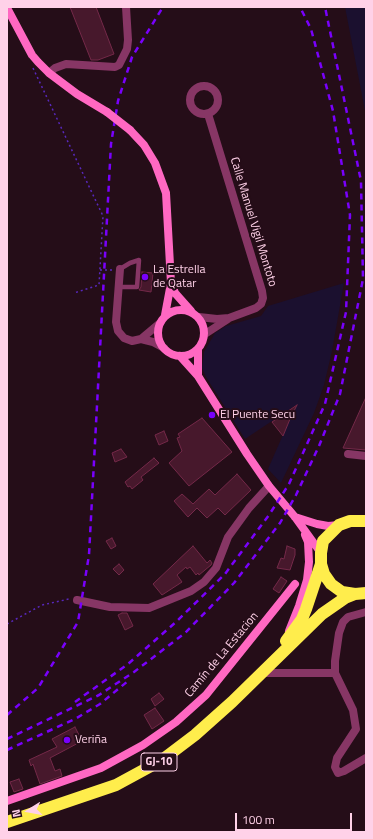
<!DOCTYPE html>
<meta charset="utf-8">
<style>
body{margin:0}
#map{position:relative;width:373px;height:839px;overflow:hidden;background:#250d18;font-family:"Titillium Web",sans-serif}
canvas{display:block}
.frame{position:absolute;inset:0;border:8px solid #ffd1e8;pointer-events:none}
.north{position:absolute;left:8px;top:791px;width:40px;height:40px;-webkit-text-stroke:3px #250d18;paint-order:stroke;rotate:259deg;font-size:11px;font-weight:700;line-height:16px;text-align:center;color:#ffd1e8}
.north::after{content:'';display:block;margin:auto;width:14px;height:18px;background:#ffd1e8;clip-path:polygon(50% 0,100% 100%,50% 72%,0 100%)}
.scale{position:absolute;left:235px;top:813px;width:117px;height:18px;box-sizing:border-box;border:2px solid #ffd1e8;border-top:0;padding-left:5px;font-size:12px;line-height:14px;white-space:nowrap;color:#ffd1e8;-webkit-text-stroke:3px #250d18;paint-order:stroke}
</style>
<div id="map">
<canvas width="373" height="839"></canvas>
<div class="frame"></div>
<div class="north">N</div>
<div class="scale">100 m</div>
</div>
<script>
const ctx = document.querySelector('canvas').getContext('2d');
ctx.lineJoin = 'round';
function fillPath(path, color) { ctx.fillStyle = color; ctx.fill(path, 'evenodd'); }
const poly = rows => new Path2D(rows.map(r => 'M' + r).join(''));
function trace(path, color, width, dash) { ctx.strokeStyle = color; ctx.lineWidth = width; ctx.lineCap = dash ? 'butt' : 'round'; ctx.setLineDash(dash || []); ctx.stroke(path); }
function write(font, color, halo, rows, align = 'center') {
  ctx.font = font + ' "Titillium Web",sans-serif'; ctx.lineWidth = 4; ctx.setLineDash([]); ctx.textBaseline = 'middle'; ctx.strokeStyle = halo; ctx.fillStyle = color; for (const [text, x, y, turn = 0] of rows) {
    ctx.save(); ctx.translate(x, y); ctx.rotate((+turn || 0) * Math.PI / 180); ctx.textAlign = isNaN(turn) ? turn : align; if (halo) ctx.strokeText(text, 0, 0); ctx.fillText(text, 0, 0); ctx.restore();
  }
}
fillPath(poly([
 [345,7,366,7,366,116],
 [344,283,332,351,324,385,314,413,281,483,268,469,296,405,245,439,206,377,202,368,204,352,215,333,226,326,261,316,268,306]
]), '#1b102f');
const building = poly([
 [70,7,96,7,114,54,98,60,91,60,70,7],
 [142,272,153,273,151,292,139,290,141,287,142,272],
 [366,397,366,450,343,448,348,437,366,397],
 [297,405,290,419,283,436,272,422,297,405],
 [202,418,232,452,189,486,169,463,182,451,177,438,180,437,178,434,202,418],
 [164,431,168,441,159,445,155,435,164,431],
 [121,449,127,457,115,462,112,453,121,449],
 [154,458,159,463,141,477,143,480,132,489,130,486,128,487,125,482,154,458],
 [237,474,251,490,225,515,218,508,207,518,197,508,188,517,174,501,182,494,193,504,209,489,215,495,237,474],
 [112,538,116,546,111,549,106,541,112,538],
 [193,546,207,563,210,560,212,563,211,565,199,575,198,573,196,575,190,567,187,569,186,567,177,575,182,582,162,595,153,584,193,546],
 [287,546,295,549,295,555,290,570,277,568,281,558,284,559,287,546],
 [119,564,124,570,119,575,113,569,119,564],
 [281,577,287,581,279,593,273,589,281,577],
 [122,613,127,613,133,626,125,630,118,615,122,613],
 [159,693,164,699,155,706,151,699,159,693],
 [155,708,164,721,152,729,144,715,155,708],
 [75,727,82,741,50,758,55,771,60,769,62,776,40,784,33,764,31,766,29,760,57,747,52,739,75,727],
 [19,779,23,789,14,792,10,782,19,779]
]);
fillPath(building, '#47182c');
trace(building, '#742949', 1);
trace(poly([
 [33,68,103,216,99,285,74,293],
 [100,270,112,270],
 [7,624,42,605,69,599]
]), '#5828bc', 1.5, [2, 3]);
trace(poly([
 [119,287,137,287,139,260,130,263,120,269]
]), '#873665', 4.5);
trace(poly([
 [49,73,55,68,66,64,115,67,119,65,127,49,128,40,126,7],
 '190 100a14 14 0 1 1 28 0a14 14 0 1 1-28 0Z',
 [120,269,116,322,118,331,124,338,132,341,141,339,160,323],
 [199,317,217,319,229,318,256,308,261,304,263,298,262,291,208,114],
 [205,334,228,319],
 [141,339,153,342,164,348],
 [348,454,366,456],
 [77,600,110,607,149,608,191,591,204,582,216,568,228,537,249,508,269,486],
 [366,612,348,617,343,622,339,633,335,661,335,673,353,710,356,729,337,758,335,767,338,773,344,771,366,758],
 [261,673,335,673]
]), '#873665', 8);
trace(poly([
 [7,8,32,55,38,62,49,73,77,94,107,112],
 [130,130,144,145,155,163,166,193,171,283,165,315],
 [172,285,175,293,191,311],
 '158 333a23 23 0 1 1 46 0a23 23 0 1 1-46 0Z',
 [180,356,198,376,247,454,269,486,295,517,321,553],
 [198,375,198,350],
 [295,517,317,524,328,526,339,525],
 [289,631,299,606,307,580,309,562,308,542,305,535],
 [7,801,101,768,143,745,176,722,206,695,295,584]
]), '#ff68c2', 8);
trace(poly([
 [366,521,350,521,339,525,323,541,321,553,321,564,324,574,331,584,342,592,355,594,366,593],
 [286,641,302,619,306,609,321,564],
 [7,822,116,785,162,760,195,735,232,702,322,614,345,598,355,594]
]), '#ffed4c', 12);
trace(poly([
 [75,702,128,664,176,622,225,574,269,515,289,484,325,404,346,312,350,215,333,111,311,29,300,7],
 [7,715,38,688,78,622,89,555,111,144,118,101,132,57,163,7],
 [7,739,99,695,134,672,185,633,234,583,280,523,296,495,319,446,340,394,363,279,361,181,325,7],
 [7,750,75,719,100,704,128,681]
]), '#7900fc', 2.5, [6, 5]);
trace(poly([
 [107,112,130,130]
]), '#ff68c2', 8);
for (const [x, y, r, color] of [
 [145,277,4,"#7900fc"],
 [212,415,4,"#7900fc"],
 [67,740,4,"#7900fc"]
]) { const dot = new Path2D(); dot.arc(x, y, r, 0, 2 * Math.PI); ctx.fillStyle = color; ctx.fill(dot); trace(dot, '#250d18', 1.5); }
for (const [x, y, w] of [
 [159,762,36]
]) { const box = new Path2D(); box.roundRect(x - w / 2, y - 9, w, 18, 3); ctx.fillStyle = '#250d18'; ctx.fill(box); trace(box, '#ffd1e8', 1); }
write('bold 11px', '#ffd1e8', null, [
 ["GJ-10",159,762]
]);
write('12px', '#ffd1e8', '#250d18', [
 ["Calle Manuel Vigil Montoto",253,222,73],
 ["Camín de La Estacion",222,655,-50]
]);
write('12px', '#ffd1e8', '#250d18', [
 ["La Estrella",153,270],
 ["de Qatar",153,284],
 ["El Puente Secu",220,415],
 ["Veriña",75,740]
], 'left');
</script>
